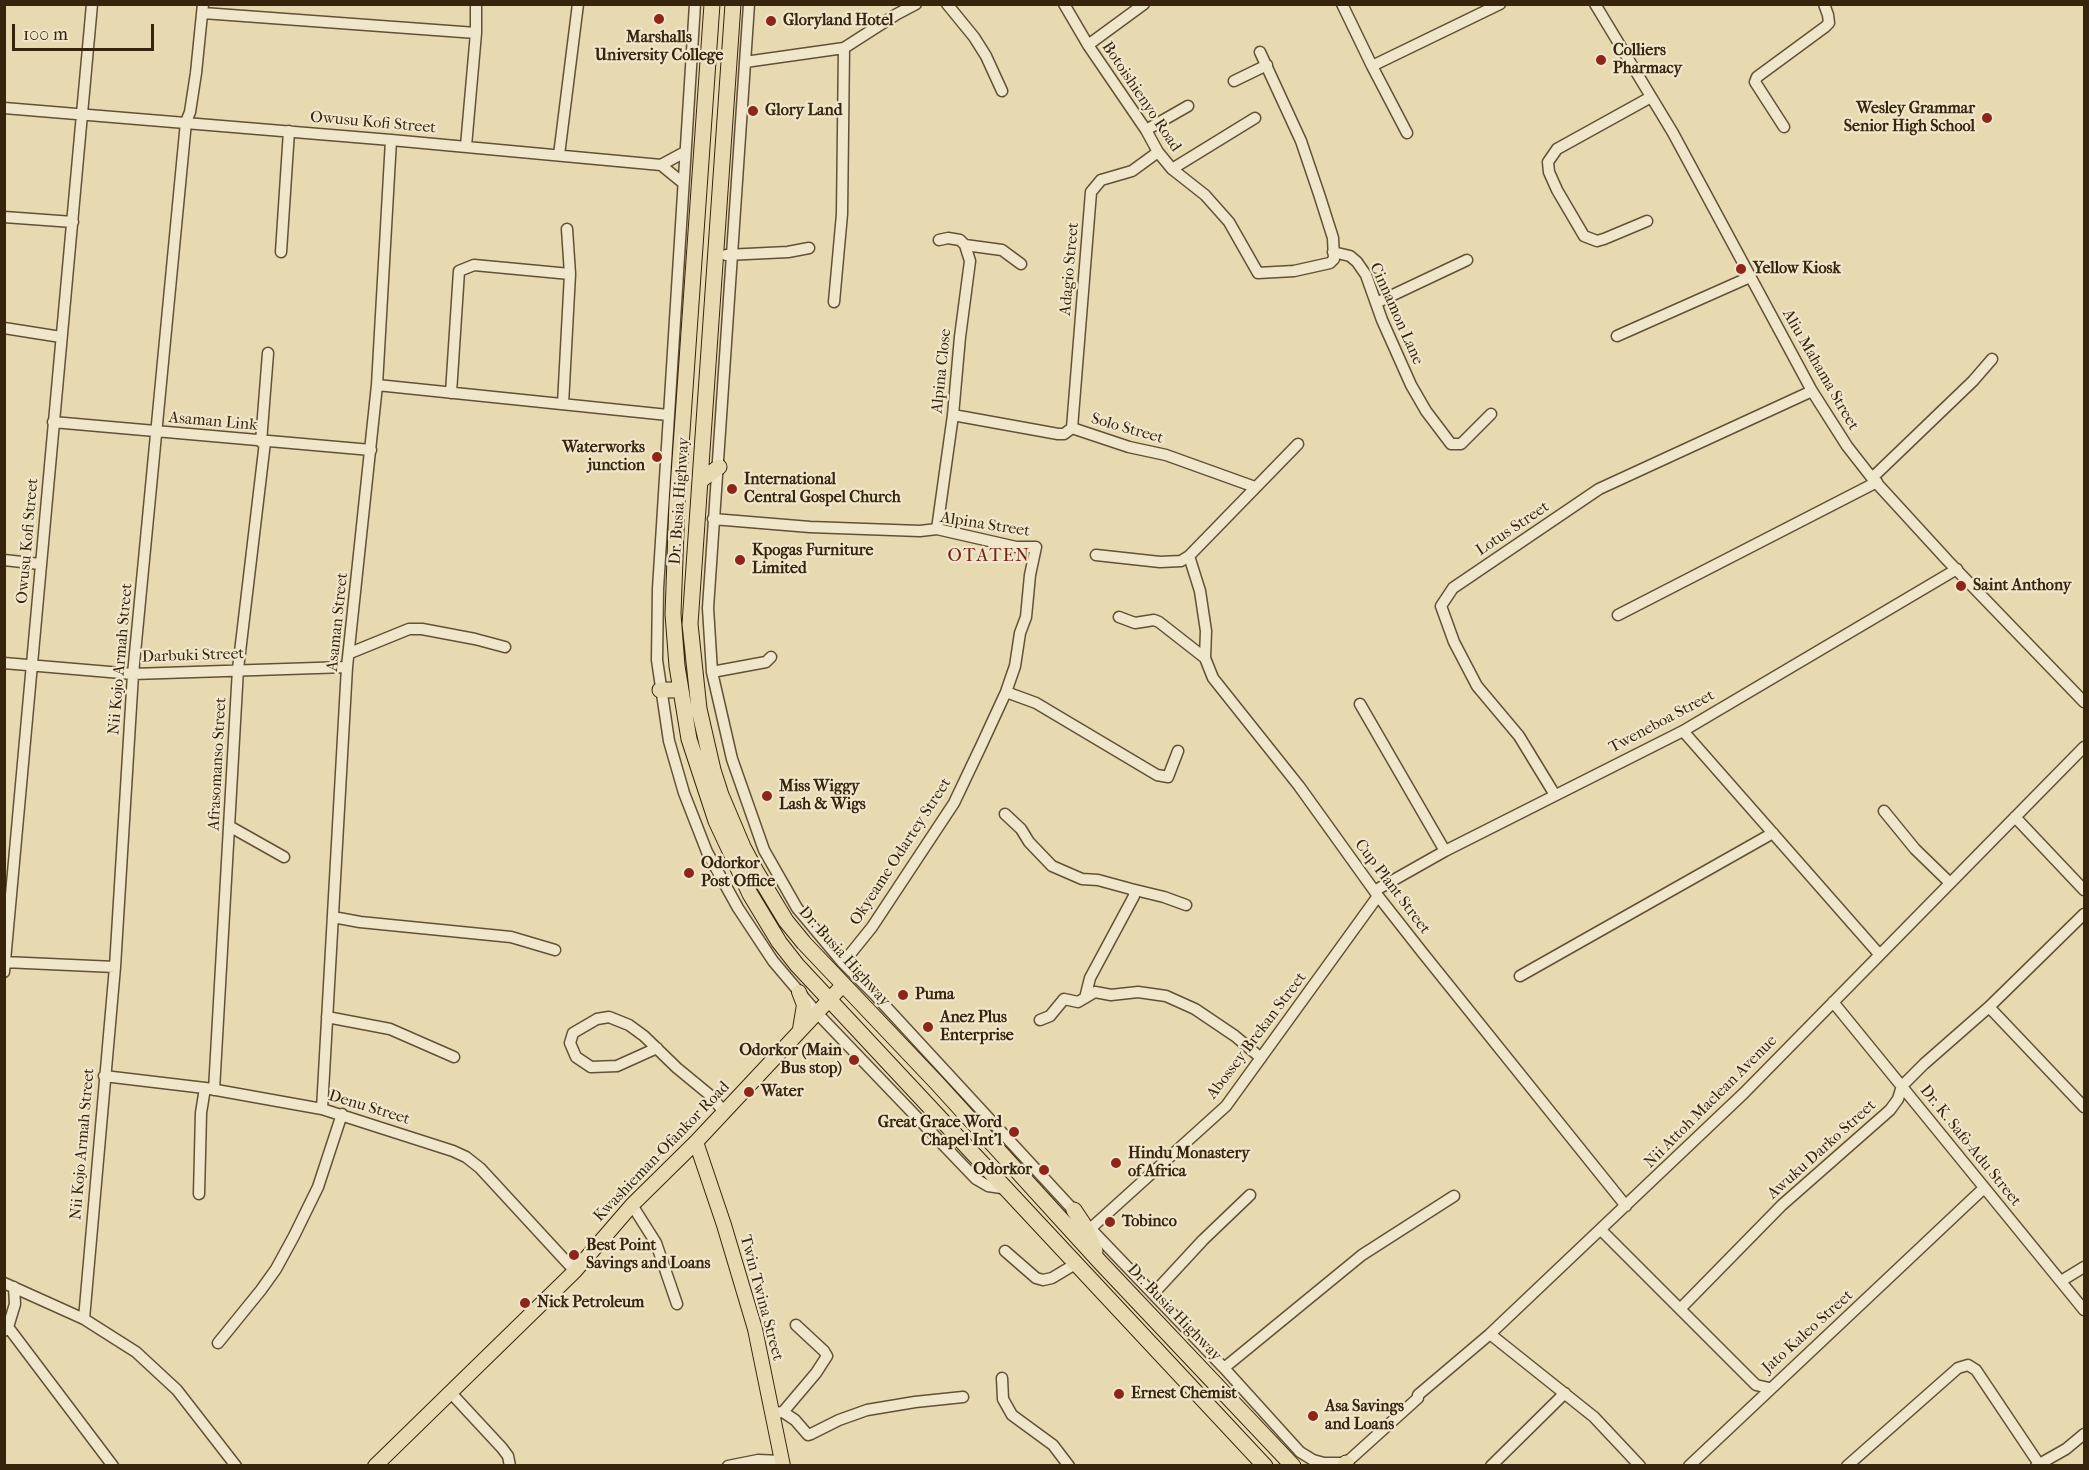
<!DOCTYPE html>
<style>
body{margin:0}
#map{position:relative;width:2089px;height:1470px;overflow:hidden;background:#e7d9b0;font-family:"IM FELL French Canon",serif}
canvas{display:block}
.frame{position:absolute;inset:0;border:6px solid #37240c;pointer-events:none}
.scale{position:absolute;left:12px;top:24px;width:142px;height:27px;box-sizing:border-box;border:3px solid #37240c;border-top:0;padding-left:8px;font-size:18px;line-height:21px;white-space:nowrap;color:#37240c;-webkit-text-stroke:4px #efe6cc;paint-order:stroke}
</style>
<div id="map">
<canvas width="2089" height="1470"></canvas>
<div class="frame"></div>
<div class="scale">100 m</div>
</div>
<script>
const ctx = document.querySelector('canvas').getContext('2d');
ctx.lineJoin = 'round';
const poly = rows => new Path2D(rows.map(r => 'M' + r).join(''));
function trace(path, color, width, dash) { ctx.strokeStyle = color; ctx.lineWidth = width; ctx.lineCap = dash ? 'butt' : 'round'; ctx.setLineDash(dash || []); ctx.stroke(path); }
function write(font, color, halo, rows, align = 'center') {
  ctx.font = font + ' "IM FELL French Canon",serif'; ctx.lineWidth = 4.5; ctx.setLineDash([]); ctx.textBaseline = 'middle'; ctx.strokeStyle = halo; ctx.fillStyle = color; for (const [text, x, y, turn = 0] of rows) {
    ctx.save(); ctx.translate(x, y); ctx.rotate((+turn || 0) * Math.PI / 180); ctx.textAlign = isNaN(turn) ? turn : align; if (halo) ctx.strokeText(text, 0, 0); ctx.fillText(text, 0, 0); ctx.restore();
  }
}
const minor = poly([
 [695,4,658,589,657,660,669,741,684,793,707,852,738,908,773,961,817,1013,976,1179,988,1186,1008,1189],
 [749,4,708,608,712,672,732,759,764,850,797,908,843,963,876,996,1077,1214],
 [947,4,974,37,986,56,1002,91],
 [1064,4,1088,45,1146,130,1158,152,1172,169,1205,195,1229,222,1258,273,1294,271,1330,263,1334,259,1333,238,1319,194,1301,141,1260,52],
 [1342,4,1372,66,1407,133],
 [1595,4,1673,133,1812,391,1847,446,1872,478,1948,561,2084,702],
 [203,13,476,33],
 [1088,45,1144,4],
 [745,62,844,48,897,14,916,4],
 [1372,66,1500,4],
 [1234,81,1267,65],
 [4,108,391,140,661,165,683,183],
 [1784,127,1755,82,1757,77,1825,27,1829,23,1828,15,1824,4],
 [1146,130,1188,106],
 [466,146,476,33,476,4],
 [559,155,578,4],
 [661,165,685,152],
 [1172,169,1255,118],
 [4,217,73,222],
 [1647,221,1604,239,1597,241,1584,236,1557,190,1549,172,1548,162,1557,149,1651,97],
 [965,245,1002,250,1021,264],
 [281,252,289,131],
 [1333,252,1350,256,1357,262,1366,275,1382,320,1411,385,1426,411,1451,444,1461,444,1491,414],
 [726,255,788,252,809,248],
 [834,302,842,214,844,48],
 [1376,303,1467,260],
 [4,328,61,337],
 [1617,336,1750,277],
 [377,385,668,415],
 [451,393,459,271,474,265,570,274],
 [563,404,570,274,567,229],
 [953,415,1058,434,1064,434,1072,428],
 [53,422,371,450],
 [1072,428,1091,192,1101,180,1132,171,1158,152],
 [1072,428,1129,447,1166,455,1255,487],
 [261,442,268,353],
 [1872,478,1973,381,1992,359],
 [713,519,810,527,920,531,937,529,1016,547,1036,547,1030,575,1026,617,1020,633,1015,666,1006,692,982,744,954,803,872,927,843,963],
 [937,529,953,415,960,337,970,261,965,245,960,240,948,238,939,240],
 [1096,555,1160,562,1181,561,1189,556,1298,444],
 [1189,556,1200,591,1206,631,1205,658,1213,678,1299,786,1378,896,1422,952,1626,1206],
 [4,560,40,564],
 [1618,615,1877,482],
 [1119,617,1135,623,1154,620,1159,622,1205,658],
 [350,653,409,629,422,629,475,639,505,647],
 [4,663,133,674,347,667],
 [712,672,766,662,771,657],
 [1006,692,1036,703,1157,775,1168,777,1178,751],
 [1360,704,1445,851],
 [1683,731,1879,954],
 [1555,795,1519,736,1477,686,1454,642,1441,606,1453,588,1599,489,1812,391],
 [1884,811,1915,849,1950,883],
 [1005,814,1021,829,1029,842,1052,866,1082,879,1098,880,1131,889,1134,892,1134,896,1090,978,1085,998],
 [2015,817,2084,890],
 [229,826,284,857],
 [1131,889,1164,897,1186,905],
 [1376,890,1445,851,1683,731,1957,569],
 [333,917,360,922,511,937,555,950],
 [4,962,115,967],
 [4,972,92,4],
 [1520,976,1773,833],
 [1833,1002,2084,1310],
 [1989,1007,2084,1107],
 [327,1017,390,1029,454,1057],
 [1040,1020,1050,1016,1064,999,1078,1002,1095,992,1111,995,1138,992,1166,996,1195,1009,1235,1036,1261,1058],
 [657,1048,617,1066,591,1067,576,1057,570,1043,573,1033,597,1019,609,1017,629,1025,644,1036,677,1068,711,1096,724,1112],
 [104,1076,205,1088,322,1109,453,1151,466,1157,480,1168,575,1271],
 [214,1090,238,669,265,442],
 [322,1109,347,667,377,385,391,140],
 [199,1194,201,1113,205,1088],
 [632,1205,656,1243,677,1304],
 [1088,1226,1224,1368,1300,1452,1313,1460,1324,1463,1346,1463,1418,1398,1418,1395,1490,1334,1744,1093,2084,747],
 [1090,1229,1226,1106,1378,896],
 [1601,1230,1756,1385,1769,1388],
 [1005,1251,1036,1278,1043,1280,1052,1278,1077,1263],
 [2061,1281,2084,1267],
 [4,1283,84,1319,136,1352,177,1390,236,1466],
 [1153,1294,1203,1240,1250,1195],
 [1680,1309,1782,1205,1890,1110,1898,1099,1902,1086,1924,1064,1989,1007,2084,914],
 [84,1319,115,967,133,674,186,122,190,112,196,73,203,4],
 [8,1327,113,1466],
 [4,1331,8,1327,15,1304,14,1287],
 [1490,1334,1594,1417,1640,1466],
 [218,1343,261,1290,276,1269,294,1236,318,1187,342,1114],
 [1224,1368,1362,1255,1454,1196],
 [1002,1378,1003,1399,1012,1415,1053,1445,1069,1466],
 [451,1393,502,1448,508,1456,510,1466],
 [783,1412,816,1373,827,1356,824,1351,796,1325],
 [773,1413,783,1412,795,1420,808,1435,811,1434,839,1420,867,1410,915,1402,963,1397],
 [728,1466,758,1460,782,1461],
 [1491,1466,1565,1393],
 [1689,1466,1984,1188],
 [1847,1466,1958,1368,1968,1365,1976,1370,2039,1464],
 [2036,1466,2066,1449,2084,1434]
]);
const major = poly([
 [799,992,804,1005,800,1029],
 [696,1142,724,1225,755,1329,783,1466],
 [375,1466,575,1271,632,1205,696,1142,843,985]
]);
const highway = poly([
 [712,4,677,503,673,614,677,666,689,739,716,821,750,894,779,942,797,965,1265,1466],
 [733,4,690,624,699,709,713,770,721,795,743,847,757,873,786,921,804,943,936,1082,1100,1262,1293,1466],
 [700,481,719,467],
 [660,690,680,690],
 [1074,1210,1084,1225,1095,1251],
 [1345,1466,1346,1463]
]);
trace(minor, '#635135', 13);
trace(major, '#37240c', 16);
trace(highway, '#37240c', 17);
trace(minor, '#efe6cc', 10);
trace(major, '#e7d9b0', 14);
trace(highway, '#e7d9b0', 15);
for (const [x, y, r, color] of [
 [659,19,6,"#8f2418"],
 [771,21,6,"#8f2418"],
 [1601,60,6,"#8f2418"],
 [753,111,6,"#8f2418"],
 [1987,118,6,"#8f2418"],
 [1741,269,6,"#8f2418"],
 [657,457,6,"#8f2418"],
 [732,489,6,"#8f2418"],
 [740,560,6,"#8f2418"],
 [1961,586,6,"#8f2418"],
 [767,796,6,"#8f2418"],
 [689,873,6,"#8f2418"],
 [903,995,6,"#8f2418"],
 [928,1027,6,"#8f2418"],
 [854,1060,6,"#8f2418"],
 [749,1092,6,"#8f2418"],
 [1014,1132,6,"#8f2418"],
 [1116,1163,6,"#8f2418"],
 [1044,1170,6,"#8f2418"],
 [1110,1222,6,"#8f2418"],
 [574,1255,6,"#8f2418"],
 [525,1303,6,"#8f2418"],
 [1119,1394,6,"#8f2418"],
 [1313,1416,6,"#8f2418"]
]) { const dot = new Path2D(); dot.arc(x, y, r, 0, 2 * Math.PI); ctx.fillStyle = color; ctx.fill(dot); trace(dot, '#efe6cc', 2); }
write('bold 16px', '#37240c', '#efe6cc', [
 ["Gloryland Hotel",783,21],
 ["Marshalls",659,38,"center"],
 ["University College",659,56,"center"],
 ["Colliers",1613,51],
 ["Pharmacy",1613,69],
 ["Wesley Grammar",1975,109,"right"],
 ["Senior High School",1975,127,"right"],
 ["Glory Land",765,111],
 ["Yellow Kiosk",1753,269],
 ["Waterworks",645,448,"right"],
 ["junction",645,466,"right"],
 ["International",744,480],
 ["Central Gospel Church",744,498],
 ["Kpogas Furniture",752,551],
 ["Limited",752,569],
 ["Saint Anthony",1973,586],
 ["Miss Wiggy",779,787],
 ["Lash & Wigs",779,805],
 ["Odorkor",701,864],
 ["Post Office",701,882],
 ["Puma",915,995],
 ["Anez Plus",940,1018],
 ["Enterprise",940,1036],
 ["Odorkor (Main",842,1051,"right"],
 ["Bus stop)",842,1069,"right"],
 ["Water",761,1092],
 ["Great Grace Word",1002,1123,"right"],
 ["Chapel Int'l",1002,1141,"right"],
 ["Hindu Monastery",1128,1154],
 ["of Africa",1128,1172],
 ["Odorkor",1032,1170,"right"],
 ["Tobinco",1122,1222],
 ["Best Point",586,1246],
 ["Savings and Loans",586,1264],
 ["Nick Petroleum",537,1303],
 ["Ernest Chemist",1131,1394],
 ["Asa Savings",1325,1407],
 ["and Loans",1325,1425]
], 'left');
write('16px', '#37240c', '#efe6cc', [
 ["Botoishienyo Road",1141,97,56],
 ["Owusu Kofi Street",373,123,5],
 ["Adagio Street",1070,269,-85],
 ["Cinnamon Lane",1396,314,66],
 ["Aliu Mahama Street",1820,370,60],
 ["Alpina Close",942,371,-84],
 ["Asaman Link",213,422,5],
 ["Solo Street",1127,429,16],
 ["Dr. Busia Highway",680,501,-86],
 ["Alpina Street",985,525,9],
 ["Lotus Street",1513,529,-34],
 ["Owusu Kofi Street",28,541,-85],
 ["Asaman Street",338,622,-84],
 ["Darbuki Street",193,656,-2],
 ["Nii Kojo Armah Street",121,659,-85],
 ["Tweneboa Street",1662,722,-28],
 ["Afrasomanso Street",218,764,-87],
 ["Okyeame Odartey Street",901,852,-57],
 ["Cup Plant Street",1392,887,53],
 ["Dr. Busia Highway",844,957,48],
 ["Abossey Brekan Street",1257,1036,-53],
 ["Nii Attoh Maclean Avenue",1711,1102,-45],
 ["Denu Street",369,1108,17],
 ["Nii Kojo Armah Street",83,1144,-85],
 ["Dr. K. Safo-Adu Street",1970,1146,51],
 ["Awuku Darko Street",1822,1150,-42],
 ["Kwashieman-Ofankor Road",662,1152,-46],
 ["Twin Twina Street",761,1298,75],
 ["Dr. Busia Highway",1174,1313,46],
 ["Jato Kaleo Street",1808,1332,-42]
]);
ctx.letterSpacing = '1.5px';
write('18px', '#7a1f14', '#efe6cc', [
 ["OTATEN",989,557]
]);
ctx.letterSpacing = '0px';
</script>
